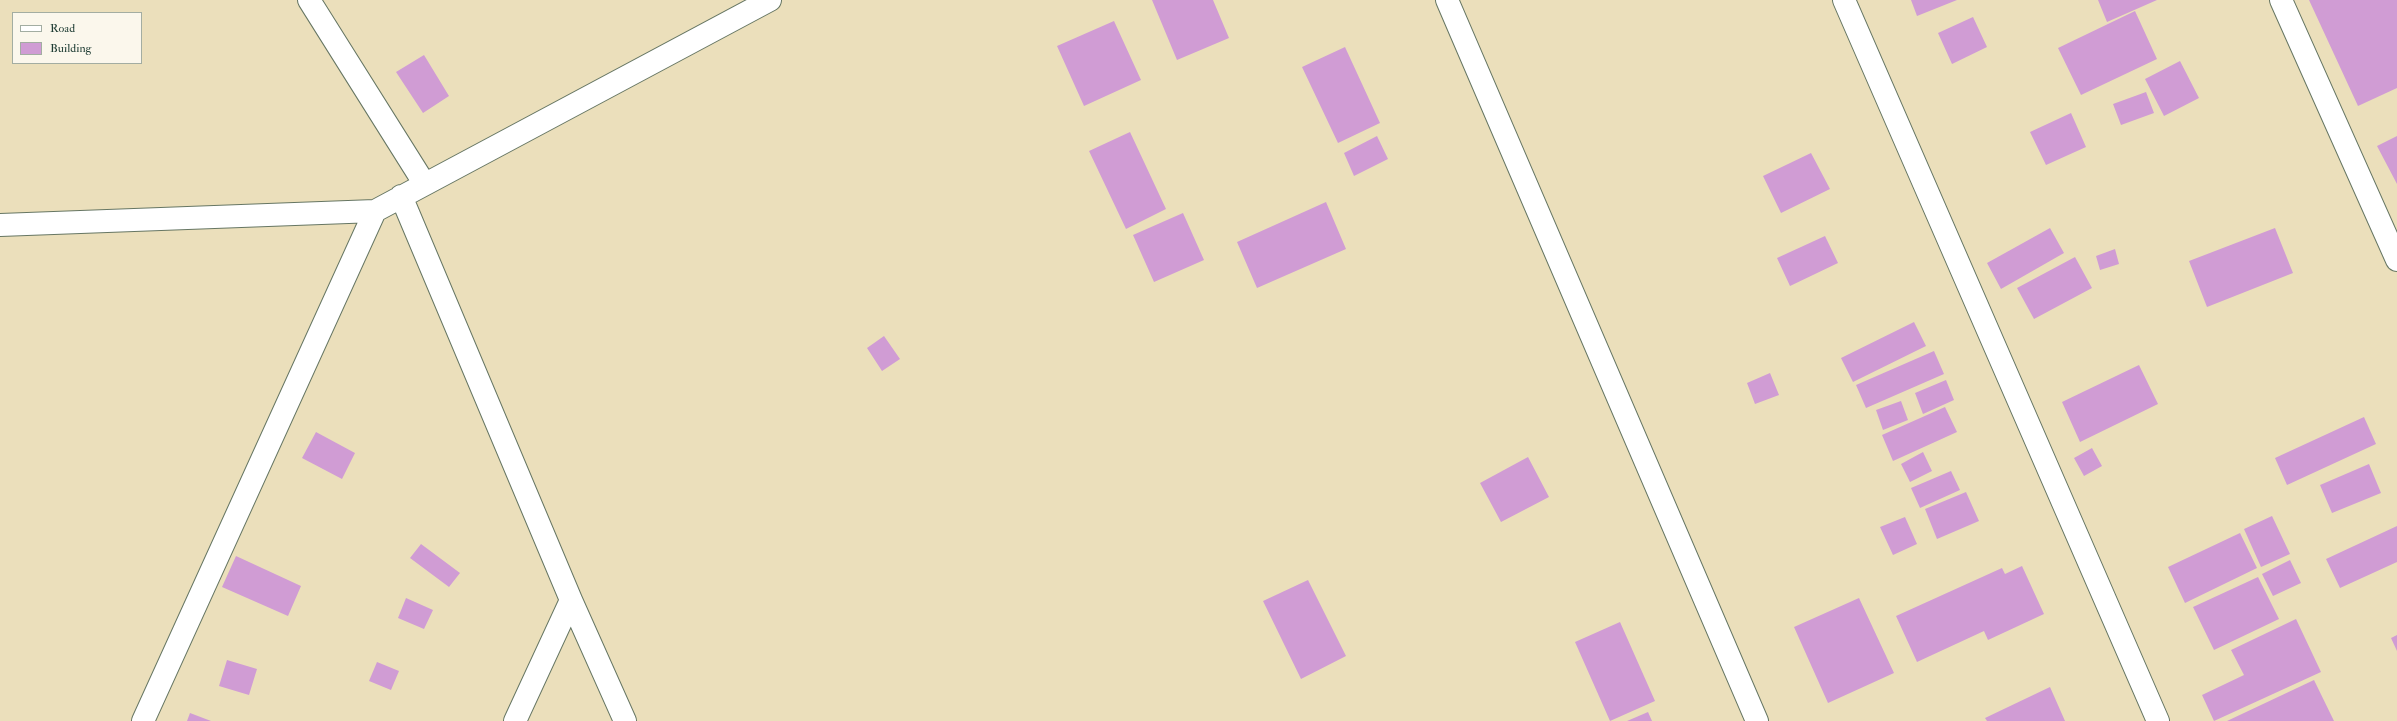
<!DOCTYPE html>
<style>
body{margin:0}
#map{position:relative;width:2397px;height:721px;overflow:hidden;background:#ebdfbb;font-family:"IM FELL Double Pica",serif}
canvas{display:block}
.legend{position:absolute;left:12px;top:12px;width:130px;height:52px;box-sizing:border-box;background:#fbf7ec;border:1px solid #a3ada2;margin:0;padding:5px 7px;list-style:none;font-size:12px;color:#1f3d34}
.legend li{display:flex;align-items:center;gap:8px;height:20px}
.legend b{width:20px;border:1px solid #a3ada2}
</style>
<div id="map">
<canvas width="2397" height="721"></canvas>
<ul class="legend">
<li><b style="height:5px;background:#fff"></b>Road</li>
<li><b style="height:11px;background:#d09cd4"></b>Building</li>
</ul>
</div>
<script>
const ctx = document.querySelector('canvas').getContext('2d');
ctx.lineJoin = 'round';
function fillPath(path, color) { ctx.fillStyle = color; ctx.fill(path, 'evenodd'); }
const poly = rows => new Path2D(rows.map(r => 'M' + r).join(''));
function trace(path, color, width, dash) { ctx.strokeStyle = color; ctx.lineWidth = width; ctx.lineCap = dash ? 'butt' : 'round'; ctx.setLineDash(dash || []); ctx.stroke(path); }
fillPath(poly([
 [1152,0,1213,0,1229,38,1177,60],
 [1911,0,1957,0,1917,16],
 [2098,0,2157,0,2107,22],
 [2309,0,2397,0,2397,88,2358,106],
 [2135,11,2157,59,2081,95,2058,48],
 [1973,17,1987,47,1952,64,1938,33],
 [1114,21,1141,80,1084,106,1057,46],
 [1345,47,1380,123,1338,143,1302,67],
 [424,55,449,96,423,113,396,72],
 [2180,61,2199,98,2164,116,2145,79],
 [2146,92,2154,113,2121,125,2113,104],
 [2071,113,2086,147,2046,165,2030,132],
 [1130,132,1166,209,1126,229,1089,151],
 [1377,136,1388,159,1354,176,1344,153],
 [2397,136,2397,184,2377,146],
 [1811,153,1830,189,1781,213,1763,176],
 [1326,202,1346,249,1257,288,1237,242],
 [1183,213,1204,260,1154,282,1133,235],
 [2050,228,2064,253,2001,289,1987,263],
 [2275,228,2293,273,2207,307,2189,261],
 [1825,236,1838,263,1790,286,1777,258],
 [2115,249,2119,264,2100,270,2096,256],
 [2075,257,2092,288,2034,319,2017,288],
 [1914,322,1926,346,1853,382,1841,358],
 [884,336,900,359,882,371,867,348],
 [1934,351,1944,374,1866,408,1856,385],
 [2139,365,2158,404,2080,442,2062,402],
 [1770,373,1779,395,1755,404,1747,383],
 [1946,380,1954,400,1923,414,1915,393],
 [1901,401,1908,420,1883,430,1876,410],
 [1945,407,1957,432,1893,461,1882,435],
 [2364,417,2376,444,2287,485,2275,458],
 [316,432,355,453,342,479,302,458],
 [2092,448,2102,466,2084,476,2074,458],
 [1923,452,1932,471,1910,482,1901,464],
 [1528,457,1549,497,1501,522,1480,483],
 [2369,464,2381,493,2332,513,2320,485],
 [1951,471,1960,490,1920,508,1911,488],
 [1966,492,1979,521,1937,539,1925,509],
 [2272,516,2290,554,2261,567,2244,529],
 [1905,517,1917,544,1893,555,1880,527],
 [2397,526,2397,562,2340,588,2326,559],
 [2240,533,2257,568,2185,603,2168,567],
 [421,544,460,573,449,587,410,558],
 [236,556,301,586,288,616,222,587],
 [2290,560,2301,583,2273,596,2262,574],
 [2022,566,2044,614,1988,640,1984,631,1917,662,1896,616,2002,568,2005,574],
 [2258,577,2279,619,2214,650,2193,607],
 [1308,580,1346,656,1301,679,1263,601],
 [406,598,433,610,424,629,398,618],
 [1859,598,1894,673,1828,703,1794,627],
 [2296,619,2321,672,2214,721,2202,695,2244,675,2231,650],
 [1620,622,1655,701,1610,721,1575,642],
 [2397,635,2397,651,2391,638],
 [227,660,257,669,249,695,219,686],
 [377,662,399,671,391,690,369,681],
 [2314,680,2334,721,2227,721],
 [2050,687,2065,721,1987,721,1985,718],
 [1648,712,1652,721,1627,721],
 [190,713,211,721,187,721]
]), '#d09cd4');
const minor = poly([
 [309,0,424,183],
 [1447,0,1757,721],
 [1844,0,2158,721],
 [401,196,571,600,625,721],
 [0,225,375,211],
 [143,721,375,211,770,0],
 [515,721,571,600]
]);
const tertiary = poly([
 [2281,0,2397,260]
]);
trace(minor, '#667663', 24);
trace(tertiary, '#667663', 24);
trace(minor, '#fff', 22);
trace(tertiary, '#fff', 22);
</script>
